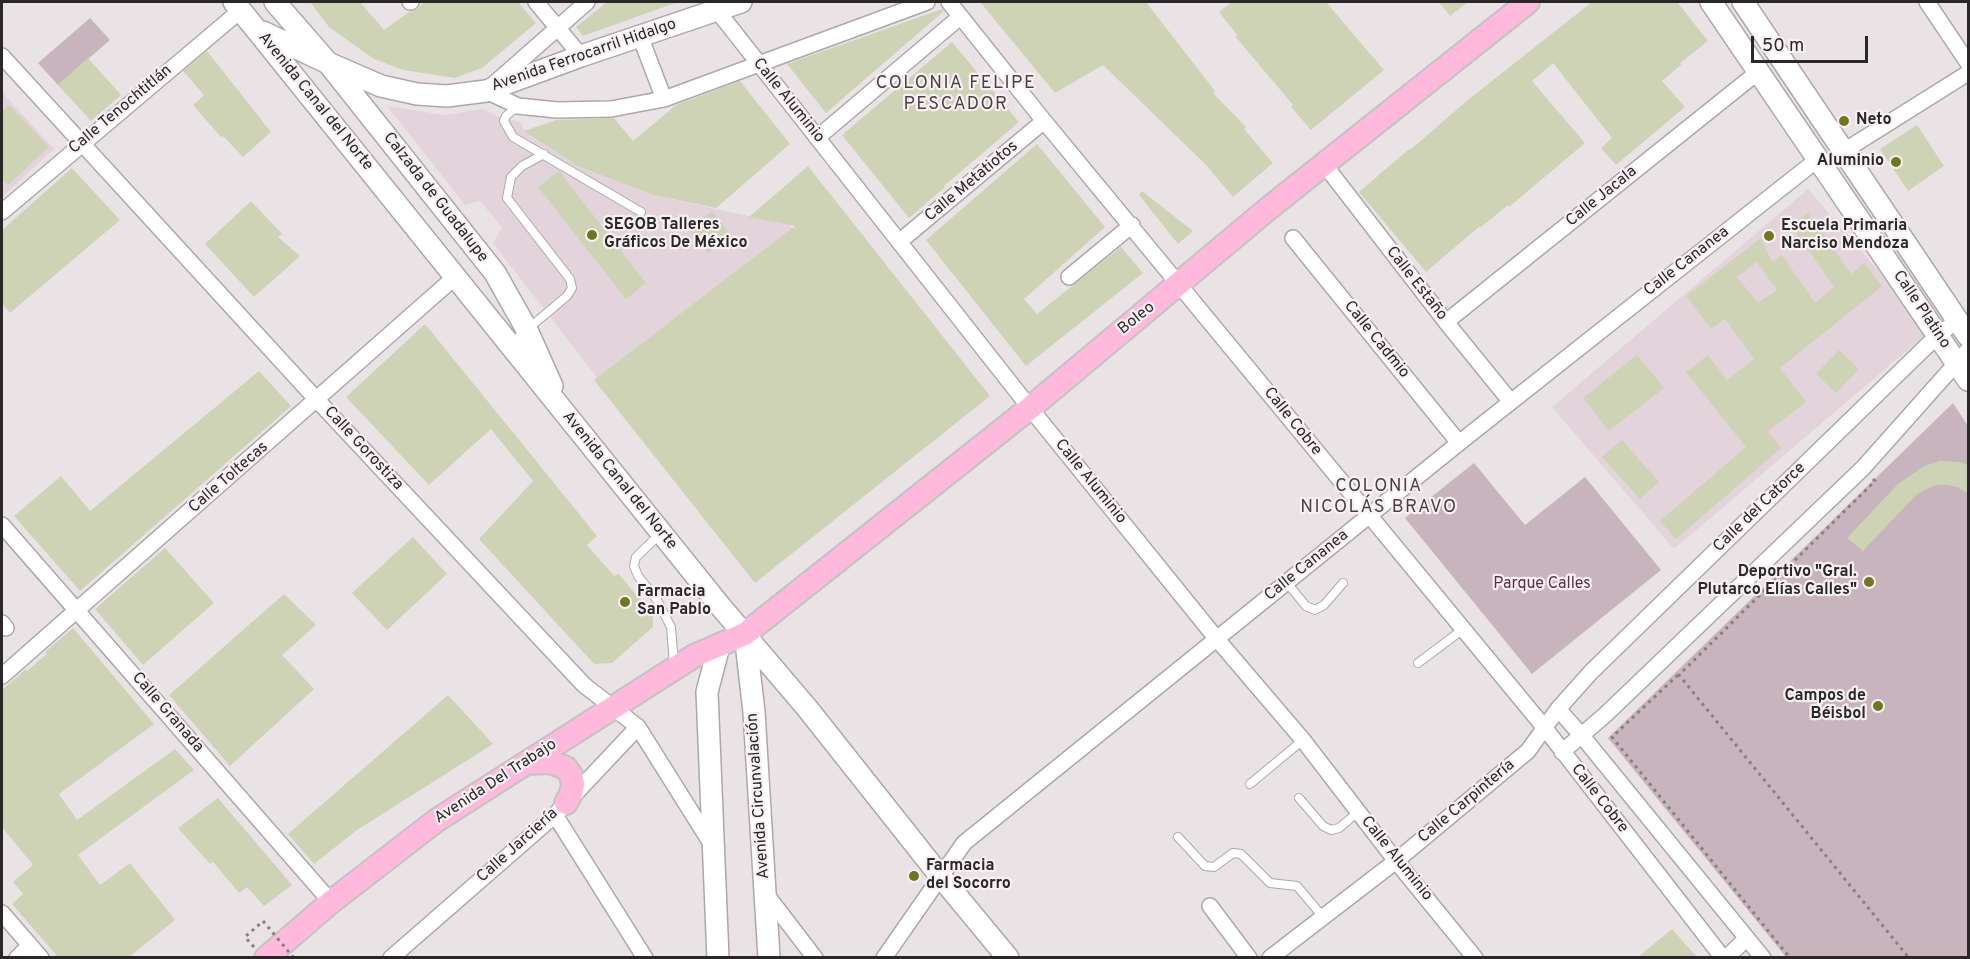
<!DOCTYPE html>
<meta charset="utf-8">
<style>
body{margin:0}
#map{position:relative;width:1970px;height:959px;overflow:hidden;background:#eae3e6;font-family:Overpass,sans-serif}
canvas{display:block}
.frame{position:absolute;inset:0;border:3px solid #2a2728;pointer-events:none}
.scale{position:absolute;left:1751px;top:36px;width:117px;height:27px;box-sizing:border-box;border:3px solid #2a2728;border-top:0;padding-left:8px;font-size:18px;line-height:21px;white-space:nowrap;color:#2a2728;-webkit-text-stroke:4px #f8f0f3;paint-order:stroke}
</style>
<div id="map">
<canvas width="1970" height="959"></canvas>
<div class="frame"></div>
<div class="scale">50 m</div>
</div>
<script>
const ctx = document.querySelector('canvas').getContext('2d');
ctx.lineJoin = 'round';
function fillPath(path, color) { ctx.fillStyle = color; ctx.fill(path, 'evenodd'); }
const poly = rows => new Path2D(rows.map(r => 'M' + r).join(''));
function trace(path, color, width, dash) { ctx.strokeStyle = color; ctx.lineWidth = width; ctx.lineCap = dash ? 'butt' : 'round'; ctx.setLineDash(dash || []); ctx.stroke(path); }
function write(font, color, halo, rows, align = 'center') {
  ctx.font = font + ' Overpass,sans-serif'; ctx.lineWidth = 4.5; ctx.setLineDash([]); ctx.textBaseline = 'middle'; ctx.strokeStyle = halo; ctx.fillStyle = color; for (const [text, x, y, turn = 0] of rows) {
    ctx.save(); ctx.translate(x, y); ctx.rotate((+turn || 0) * Math.PI / 180); ctx.textAlign = isNaN(turn) ? turn : align; if (halo) ctx.strokeText(text, 0, 0); ctx.fillText(text, 0, 0); ctx.restore();
  }
}
fillPath(poly([
 [2,92,54,149,2,197],
 [387,106,445,115,483,109,497,116,521,122,524,131,580,166,653,195,789,225,949,428,753,580,493,243,502,227,480,201,465,205],
 [1808,189,1930,331,1674,549,1552,407]
]), '#e3d4db');
fillPath(poly([
 [90,18,110,40,58,85,38,63],
 [1953,403,1968,426,1968,957,1786,957,1608,738],
 [1474,463,1525,525,1585,477,1661,570,1532,674,1405,518]
]), '#c8b4bd');
fillPath(poly([
 [310,2,360,2,384,30,409,12,416,10,424,2,518,2,536,23,482,68,455,78,403,70,374,59,329,27],
 [607,2,675,2,675,3,583,36,576,27],
 [980,2,1146,2,1215,91,1213,93,1246,127,1244,129,1273,163,1233,197,1206,165,1103,65,1055,93],
 [1232,2,1326,2,1384,70,1311,130,1291,107,1293,105,1235,36,1237,35,1219,12],
 [1439,2,1468,2,1450,16],
 [1592,2,1677,2,1708,41,1680,63,1682,64,1662,81,1685,107,1616,165,1601,148,1612,138,1553,63,1532,81,1585,143,1509,207,1508,205,1481,227,1480,226,1426,272,1359,192,1409,149,1410,150,1469,99],
 [942,9,944,11,826,113,787,64],
 [952,42,1019,122,944,186,945,187,909,218,842,135],
 [207,51,271,132,243,157,223,136,221,137,193,105,204,95,183,71],
 [88,58,121,95,91,121,58,85],
 [740,81,790,144,716,208,653,195,570,163,572,162,524,131,556,120,614,118,633,141,676,105],
 [9,105,49,147,8,185,2,179,2,111],
 [1917,125,1944,166,1908,191,1880,149],
 [1037,144,1105,227,1024,299,1037,314,1121,247,1143,273,1026,366,926,240],
 [808,166,990,396,755,583,594,380,795,226,749,217],
 [72,168,120,220,10,313,2,303,2,230],
 [559,171,646,283,626,299,538,187],
 [1142,191,1193,231,1178,244,1139,195],
 [251,201,282,234,278,237,300,256,254,297,205,244],
 [712,211,731,235,708,253,689,229],
 [1808,213,1851,274,1864,263,1882,286,1780,368,1806,402,1768,431,1781,448,1676,539,1660,521,1746,447,1686,372,1708,355,1727,380,1754,359,1725,319,1711,329,1686,296,1761,238,1772,262,1782,255,1815,303,1834,287,1791,225],
 [1757,262,1777,290,1758,303,1737,277],
 [425,324,597,536,587,545,614,576,619,574,653,616,653,627,612,663,594,664,479,539,533,481,491,429,429,485,346,397],
 [1839,350,1859,369,1836,393,1816,374],
 [1637,355,1664,388,1609,431,1583,398],
 [259,371,291,406,80,591,14,516,61,476,90,511],
 [1622,440,1659,482,1640,499,1602,457],
 [1940,461,1959,462,1968,465,1968,493,1957,487,1947,485,1937,485,1926,489,1916,495,1863,551,1847,538,1898,484,1924,466],
 [413,537,447,574,387,630,352,593],
 [165,548,214,603,143,665,95,609],
 [284,594,316,625,282,655,314,689,230,766,169,695],
 [73,628,154,724,59,794,77,820,175,749,194,770,78,855,100,885,130,863,175,920,129,957,58,957,12,904,23,894,13,882,33,865,2,827,2,690,26,669,27,671,47,654,45,652],
 [448,695,493,744,357,830,314,864,288,834],
 [218,798,292,885,264,906,247,887,239,893,213,862,210,864,178,828],
 [1672,929,1697,957,1638,957]
]), '#cfd3b5');
const lane = poly([
 [518,106,506,116,504,121,513,137,641,212],
 [510,344,567,296,572,288,570,279,507,198,511,177,522,166,544,154],
 [659,535,636,557,634,566,638,576,657,600,671,627,674,664],
 [1287,583,1306,606,1315,610,1324,605,1343,583],
 [1418,663,1462,630],
 [1250,784,1303,740],
 [1299,798,1323,826,1331,830,1339,828,1358,812],
 [1178,837,1205,866,1214,867,1233,853,1241,854,1270,883,1297,886,1323,917]
]);
const street = poly([
 [410,2,411,2],
 [536,2,581,56],
 [587,2,486,91,518,106,557,110,611,109,664,99,927,2],
 [949,2,1044,121,1544,727,1723,958],
 [1927,2,1968,63],
 [712,4,1030,408,1216,638,1303,740,1396,861,1475,958],
 [640,36,664,99],
 [2,56,317,400,584,685,638,727,712,845],
 [817,138,960,17],
 [1844,151,1968,73],
 [1324,164,1446,322,1511,402],
 [2,212,241,10],
 [1293,238,1459,443],
 [899,242,1044,121],
 [1069,277,1132,225],
 [1446,322,1758,72],
 [2,525,331,902],
 [2,623,6,628],
 [2,676,455,277],
 [1558,709,1582,736,1763,958],
 [1562,752,1605,715,1863,468,1968,350],
 [555,815,645,958],
 [766,894,815,958],
 [1210,906,1249,958],
 [2,913,41,958],
 [17,958,30,945],
 [391,958,555,815,638,727],
 [884,958,964,843,1459,443,1818,159],
 [1270,958,1396,861,1528,751,1558,709,1591,672,1938,335,1958,320],
 [1726,958,1747,938]
]);
const secondary = poly([
 [234,2,721,607,807,708,941,877,1008,958],
 [275,2,328,63,495,273,526,328,552,386],
 [1711,2,1968,380],
 [1743,2,1968,336],
 [263,32,328,63,381,86,417,94,447,96,486,91,581,56,741,2],
 [745,634,754,712,769,958],
 [718,958,707,692,719,646]
]);
const primary = poly([
 [526,763,550,762,566,768,571,775,573,784,571,794,566,803],
 [266,958,331,902,437,820,694,656,745,634,1030,408,1269,208,1528,2]
]);
trace(lane, '#aea7aa', 10);
trace(street, '#aea7aa', 18);
trace(secondary, '#aea7aa', 24);
trace(primary, '#c3c3c3', 26);
trace(poly([
 [1873,479,1875,481,1679,675,1909,958],
 [1678,675,1612,737,1790,958],
 [254,947,245,937,263,921]
]), '#858082', 3, [3, 4.5]);
trace(lane, '#fff', 8);
trace(street, '#fff', 15);
trace(secondary, '#fff', 21);
trace(primary, '#feb9dc', 22);
trace(poly([
 [263,921,293,957]
]), '#858082', 3, [3, 4.5]);
for (const [x, y, r, color] of [
 [1844,121,6,"#6f761e"],
 [1896,162,6,"#6f761e"],
 [592,235,6,"#6f761e"],
 [1769,236,6,"#6f761e"],
 [1869,582,6,"#6f761e"],
 [625,602,6,"#6f761e"],
 [1878,706,6,"#6f761e"],
 [914,876,6,"#6f761e"]
]) { const dot = new Path2D(); dot.arc(x, y, r, 0, 2 * Math.PI); ctx.fillStyle = color; ctx.fill(dot); trace(dot, '#f8f0f3', 2); }
write('16px', '#2a2728', '#f8f0f3', [
 ["Avenida Ferrocarril Hidalgo",584,56,-19],
 ["Calle Aluminio",788,101,51],
 ["Avenida Canal del Norte",315,102,51],
 ["Calle Tenochtitlán",121,110,-40],
 ["Calle Metatiotos",972,182,-40],
 ["Calle Jacala",1602,197,-39],
 ["Calzada de Guadalupe",435,198,52],
 ["Calle Cananea",1687,262,-38],
 ["Calle Estaño",1416,284,52],
 ["Calle Platino",1921,310,56],
 ["Boleo",1137,319,-39],
 ["Calle Cadmio",1376,340,51],
 ["Calle Cobre",1292,422,51],
 ["Calle Gorostiza",363,449,47],
 ["Calle Toltecas",229,478,-41],
 ["Avenida Canal del Norte",619,481,51],
 ["Calle Aluminio",1090,482,51],
 ["Calle del Catorce",1760,508,-44],
 ["Calle Cananea",1307,566,-39],
 ["Calle Granada",167,713,49],
 ["Avenida Del Trabajo",496,782,-33],
 ["Avenida Circunvalación",759,796,-94],
 ["Calle Cobre",1599,799,52],
 ["Calle Carpintería",1467,802,-40],
 ["Calle Jarciería",518,846,-42],
 ["Calle Aluminio",1396,859,51]
]);
write('bold 16px', '#2a2728', '#f8f0f3', [
 ["Neto",1856,121],
 ["Aluminio",1884,162,"right"],
 ["SEGOB Talleres",604,226],
 ["Gráficos De México",604,244],
 ["Escuela Primaria",1781,227],
 ["Narciso Mendoza",1781,245],
 ["Deportivo \"Gral.",1857,573,"right"],
 ["Plutarco Elías Calles\"",1857,591,"right"],
 ["Farmacia",637,593],
 ["San Pablo",637,611],
 ["Campos de",1866,697,"right"],
 ["Béisbol",1866,715,"right"],
 ["Farmacia",926,867],
 ["del Socorro",926,885]
], 'left');
write('16px', '#5a2f45', '#f8f0f3', [
 ["Parque Calles",1542,585]
]);
ctx.letterSpacing = '1.5px';
write('18px', '#484244', '#f8f0f3', [
 ["COLONIA FELIPE",956,84],
 ["PESCADOR",956,105],
 ["COLONIA",1379,487],
 ["NICOLÁS BRAVO",1379,508]
]);
ctx.letterSpacing = '0px';
</script>
